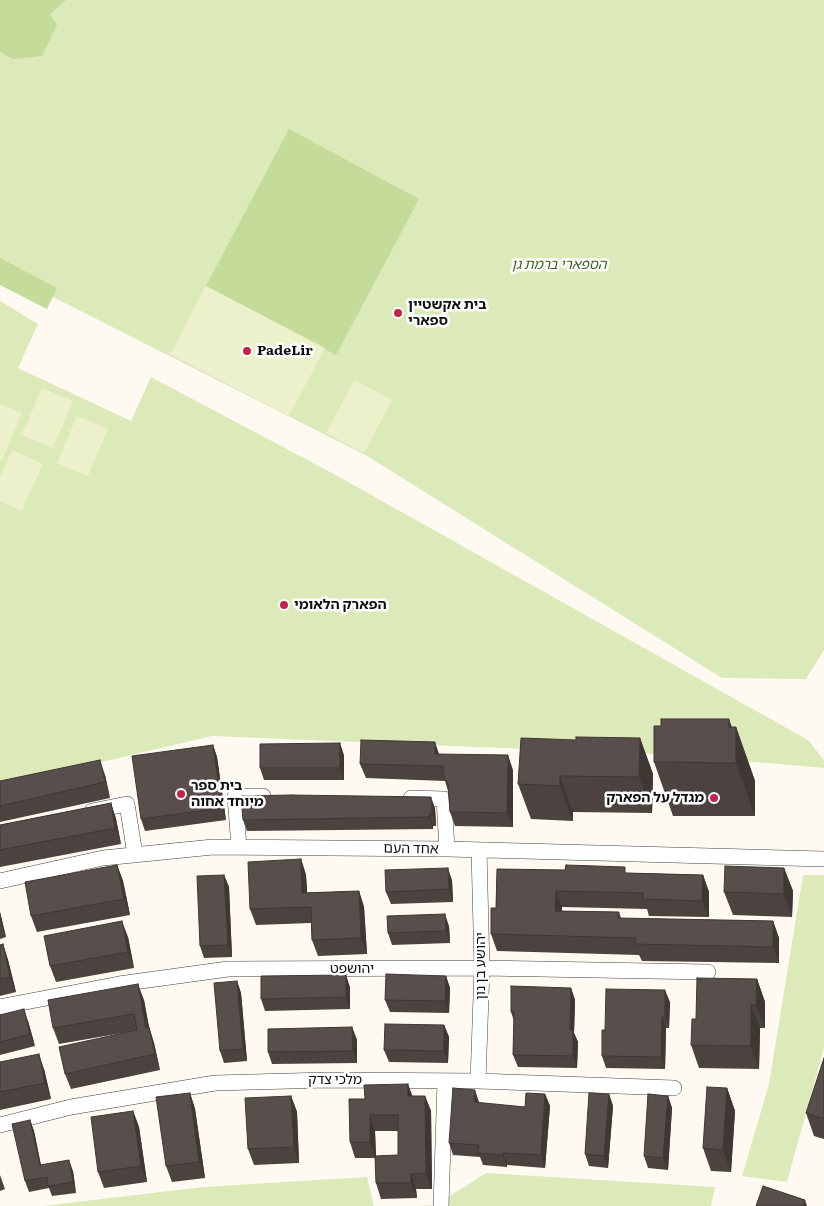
<!DOCTYPE html>
<meta charset="utf-8">
<style>
body{margin:0}
canvas{display:block;background:#fffaf1}
</style>
<canvas width="824" height="1206"></canvas>
<script>
const ctx = document.querySelector('canvas').getContext('2d');
ctx.lineJoin = 'round';
function fillPath(path, color) { ctx.fillStyle = color; ctx.fill(path, 'evenodd'); }
const poly = rows => new Path2D(rows.map(r => 'M' + r).join(''));
function trace(path, color, width, dash) { ctx.strokeStyle = color; ctx.lineWidth = width; ctx.lineCap = dash ? 'butt' : 'round'; ctx.setLineDash(dash || []); ctx.stroke(path); }
function write(font, color, halo, rows, align = 'center') {
  ctx.font = font + ' Literata,"Noto Sans Hebrew",serif'; ctx.lineWidth = 5; ctx.setLineDash([]); ctx.textBaseline = 'middle'; ctx.strokeStyle = halo; ctx.fillStyle = color; for (const [text, x, y, turn = 0] of rows) {
    ctx.save(); ctx.translate(x, y); ctx.rotate((+turn || 0) * Math.PI / 180); ctx.textAlign = isNaN(turn) ? turn : align; if (halo) ctx.strokeText(text, 0, 0); ctx.fillText(text, 0, 0); ctx.restore();
  }
}
fillPath(poly([
 [0,0,824,0,824,650,806,679,722,678,367,456,53,297,0,268],
 [0,301,38,324,18,368,131,421,151,377,334,474,808,740,824,760,824,768,671,755,212,736,0,786],
 [803,875,824,875,824,1048,787,1182,742,1176,769,1084],
 [486,1173,715,1187,711,1206,416,1206,436,1205],
 [367,1177,374,1206,43,1206,203,1187]
]), '#dceaba');
fillPath(poly([
 [0,0,66,0,50,14,57,25,42,56,13,59,0,52],
 [289,129,419,199,336,355,206,286],
 [0,258,57,288,47,309,0,285]
]), '#c4db9a');
fillPath(poly([
 [206,286,325,348,289,416,170,354],
 [354,380,392,400,364,453,326,433],
 [42,388,73,401,53,448,22,435],
 [0,404,22,413,2,460,0,460],
 [77,416,108,429,88,476,57,463],
 [12,450,43,464,22,511,0,501,0,478]
]), '#ecf1cc');
const minor = poly([
 [411,798,444,799,447,849],
 [92,811,127,804,135,855],
 [239,847,235,796,263,796],
 [0,881,103,858,213,847,447,849,824,859],
 [0,1007,119,984,228,969,482,968,708,972],
 [478,1081,482,968,479,850],
 [0,1125,71,1107,215,1083,327,1080,478,1081,674,1088],
 [441,1206,445,1081]
]);
trace(minor, '#424242', 16);
trace(minor, '#fff', 15);
fillPath(poly([
 [729,719,731,727,736,727,755,781,755,816,673,816,654,762,661,726],
 [640,738,653,774,652,813,573,812,573,821,531,819,518,784],
 [213,745,217,757,226,820,145,831,141,819],
 [439,754,513,770,513,827,455,826,450,812,448,791,445,781,366,778,360,764],
 [344,755,344,780,264,780,260,768],
 [105,775,110,798,0,822,0,781],
 [111,803,116,819,121,844,0,867,0,825],
 [435,808,436,826,433,826,433,829,247,831,243,820],
 [301,859,306,875,307,893,359,891,364,907,367,954,318,956,312,940,311,923,256,925,250,909],
 [117,865,123,881,130,915,37,932,31,916],
 [784,868,793,891,792,917,733,915,724,892],
 [497,869,703,875,709,892,709,917,649,916,647,909,562,907,562,911,619,912,621,918,773,921,779,938,779,963,642,961,639,955,497,951,491,934,496,908],
 [224,875,229,887,232,957,204,958,200,946],
 [452,880,453,902,391,904,386,892],
 [0,912,6,937,0,939],
 [449,926,450,943,392,945,388,933],
 [128,937,134,968,56,982,50,966],
 [3,944,8,960,16,992,0,996,0,945],
 [446,976,450,988,449,1013,390,1012,385,1000],
 [757,979,765,1002,765,1028,760,1028,759,1069,699,1068,691,1045],
 [237,981,241,993,247,1061,224,1063,220,1051],
 [350,987,350,1009,265,1011,261,999],
 [571,988,575,1000,574,1033,578,1042,577,1068,518,1067,513,1055,514,1021,511,1012],
 [144,1000,149,1027,154,1043,160,1070,71,1089,65,1074,134,1031,59,1044,53,1028],
 [670,1002,669,1028,666,1028,665,1069,606,1068,602,1056,605,1030],
 [0,1015,28,1021,35,1046,0,1055],
 [444,1025,449,1037,448,1063,389,1062,384,1050],
 [352,1027,357,1040,357,1063,272,1064,268,1052],
 [824,1058,824,1139,814,1136,806,1113],
 [0,1062,44,1069,51,1099,0,1110],
 [727,1088,735,1111,731,1172,711,1171,703,1148],
 [190,1093,195,1109,205,1178,172,1182,166,1166],
 [545,1094,550,1106,545,1168,507,1165,507,1167,483,1165,480,1157,453,1155,449,1143,479,1102,479,1103,525,1107],
 [609,1094,613,1106,608,1168,589,1166,585,1154],
 [291,1096,297,1112,299,1163,254,1165,248,1149],
 [425,1096,431,1111,432,1189,416,1189,417,1198,381,1199,376,1183,375,1158,355,1158,350,1142,365,1099],
 [375,1131,398,1131,398,1155,376,1156],
 [668,1096,672,1108,668,1170,648,1168,644,1156],
 [133,1111,139,1127,147,1182,104,1188,98,1172],
 [30,1120,34,1131,41,1165,73,1171,76,1193,52,1196,49,1188,29,1192,25,1181],
 [0,1175,5,1189,0,1191]
]), '#4c4340');
fillPath(poly([
 [729,719,736,739,736,727,755,781,755,816,736,763,729,727],
 [640,738,653,774,652,813,639,777],
 [435,742,440,757,435,754],
 [340,743,344,755,344,780,340,768],
 [213,745,217,757,226,820,222,808],
 [508,755,513,770,513,827,507,813],
 [100,760,105,775,110,798,105,782],
 [560,776,573,812,573,821,560,786],
 [431,797,435,808,436,826,432,814],
 [111,803,116,819,121,844,115,828],
 [429,814,433,826,433,829,429,817],
 [301,859,306,875,308,907,302,893],
 [117,865,123,881,130,915,124,899],
 [448,868,452,880,453,902,449,889],
 [784,868,793,891,792,917,784,894],
 [224,875,229,887,232,957,228,945],
 [703,875,709,892,709,917,702,901],
 [359,891,364,907,367,954,361,938],
 [556,891,562,907,561,927,555,911],
 [0,912,6,937,0,920],
 [445,914,449,926,450,943,446,931],
 [122,921,128,937,134,968,128,952],
 [773,921,779,938,779,963,773,947],
 [3,944,8,960,16,992,10,977],
 [346,975,350,987,350,1009,346,997],
 [446,976,450,988,449,1013,445,1001],
 [757,979,765,1002,765,1028,756,1005],
 [237,981,241,993,247,1061,243,1049],
 [138,984,144,1000,152,1044,146,1028],
 [571,988,575,1000,574,1033,578,1042,577,1068,573,1056,570,1030],
 [665,990,670,1002,669,1028,665,1016],
 [751,1005,760,1028,759,1069,751,1046],
 [24,1009,28,1021,35,1046,30,1034],
 [662,1016,666,1028,665,1069,661,1057],
 [444,1025,449,1037,448,1063,444,1051],
 [149,1027,154,1043,160,1070,155,1054],
 [352,1027,357,1040,357,1063,353,1051],
 [39,1054,44,1069,51,1099,45,1083],
 [408,1084,414,1100,408,1096],
 [727,1088,735,1111,731,1172,723,1150],
 [475,1090,479,1102,478,1114,474,1102],
 [190,1093,195,1109,205,1178,199,1162],
 [545,1094,550,1106,545,1168,541,1155],
 [609,1094,613,1106,608,1168,604,1156],
 [291,1096,297,1112,299,1163,294,1147],
 [425,1096,431,1111,432,1189,426,1173],
 [668,1096,672,1108,668,1170,663,1158],
 [133,1111,139,1127,147,1182,141,1166],
 [370,1115,375,1131,376,1158,370,1142],
 [30,1120,34,1131,43,1176,40,1165],
 [503,1153,507,1165,507,1167,502,1155],
 [69,1160,73,1171,76,1193,73,1182],
 [411,1174,416,1189,417,1198,411,1183],
 [805,1200,807,1206,803,1206]
]), '#3e3734');
const building = poly([
 [661,719,729,719,729,727,736,727,736,763,654,762,654,726,661,726,661,719],
 [576,737,640,738,639,777,560,776,560,786,518,784,521,738,576,740,576,737],
 [361,740,435,742,435,754,508,755,507,813,450,812,448,784,443,776,443,766,360,764,361,740],
 [340,743,340,768,260,768,260,744,340,743],
 [213,745,222,808,141,819,132,756,213,745],
 [100,760,105,782,0,806,0,781,100,760],
 [291,795,431,797,432,814,429,814,429,817,243,820,241,796,291,795],
 [111,803,115,828,0,850,0,825,111,803],
 [301,859,302,893,359,891,361,938,312,940,311,907,250,909,248,862,301,859],
 [117,865,124,899,31,916,25,882,117,865],
 [566,865,625,867,625,873,703,875,702,901,643,899,643,893,556,891,555,911,619,912,618,918,773,921,773,947,635,944,636,938,491,934,491,908,496,908,497,869,565,870,566,865],
 [725,866,784,868,784,894,724,892,725,866],
 [448,868,449,889,386,892,385,870,448,868],
 [224,875,228,945,200,946,197,876,224,875],
 [445,914,446,931,388,933,387,916,445,914],
 [122,921,128,952,50,966,44,936,122,921],
 [3,944,10,977,0,979,0,945,3,944],
 [386,974,446,976,445,1001,385,1000,386,974],
 [346,975,346,997,261,999,261,976,346,975],
 [697,978,757,979,756,1005,751,1005,751,1046,691,1045,692,1019,696,1019,697,978],
 [237,981,243,1049,220,1051,214,983,237,981],
 [138,984,146,1028,149,1027,155,1054,65,1074,59,1047,137,1030,134,1014,53,1028,48,1000,138,984],
 [511,986,571,988,570,1030,573,1030,573,1056,513,1055,514,1012,511,1012,511,986],
 [606,989,665,990,665,1016,662,1016,661,1057,602,1056,602,1030,605,1030,606,989],
 [24,1009,30,1034,0,1042,0,1015,24,1009],
 [385,1024,444,1025,444,1051,384,1050,385,1024],
 [352,1027,353,1051,268,1052,268,1029,352,1027],
 [39,1054,45,1083,0,1092,0,1062,39,1054],
 [824,1058,824,1119,806,1113,824,1058],
 [408,1084,408,1096,425,1096,426,1173,411,1174,411,1183,376,1183,375,1156,398,1155,398,1115,370,1115,370,1142,350,1142,349,1099,365,1099,364,1085,408,1084],
 [707,1087,727,1088,723,1150,703,1148,707,1087],
 [453,1088,475,1090,474,1102,525,1107,526,1093,545,1094,541,1155,503,1153,502,1155,478,1153,479,1145,449,1143,453,1088],
 [190,1093,199,1162,166,1166,156,1097,190,1093],
 [589,1093,609,1094,604,1156,585,1154,589,1093],
 [648,1094,668,1096,663,1158,644,1156,648,1094],
 [291,1096,294,1147,248,1149,245,1098,291,1096],
 [133,1111,141,1166,98,1172,91,1117,133,1111],
 [30,1120,40,1165,69,1160,73,1182,48,1186,47,1177,25,1181,12,1124,30,1120],
 [763,1186,805,1200,803,1206,756,1206,763,1186]
]);
fillPath(building, '#584e4b');
trace(building, '#3e3734', 1);
for (const [x, y, r, color] of [
 [398,313,5,"#c0264c"],
 [247,351,5,"#c0264c"],
 [284,605,5,"#c0264c"],
 [181,794,5,"#c0264c"],
 [714,798,5,"#c0264c"]
]) { const dot = new Path2D(); dot.arc(x, y, r, 0, 2 * Math.PI); ctx.fillStyle = color; ctx.fill(dot); trace(dot, '#fff', 2); }
write('italic 14px', '#3c681e', '#fff', [
 ["הספארי ברמת גן",559,265]
]);
write('bold 14px', '#0f0f0f', '#fff', [
 ["בית אקשטיין",408,305],
 ["ספארי",408,321],
 ["PadeLir",257,351],
 ["הפארק הלאומי",294,605],
 ["בית ספר",191,786],
 ["מיוחד אחוה",191,802],
 ["מגדל על הפארק",704,798,"right"]
], 'left');
write('14px', '#0f0f0f', '#fff', [
 ["אחד העם",411,849,1],
 ["יהושע בן נון",481,966,-90],
 ["יהושפט",352,969],
 ["מלכי צדק",335,1080]
]);
</script>
